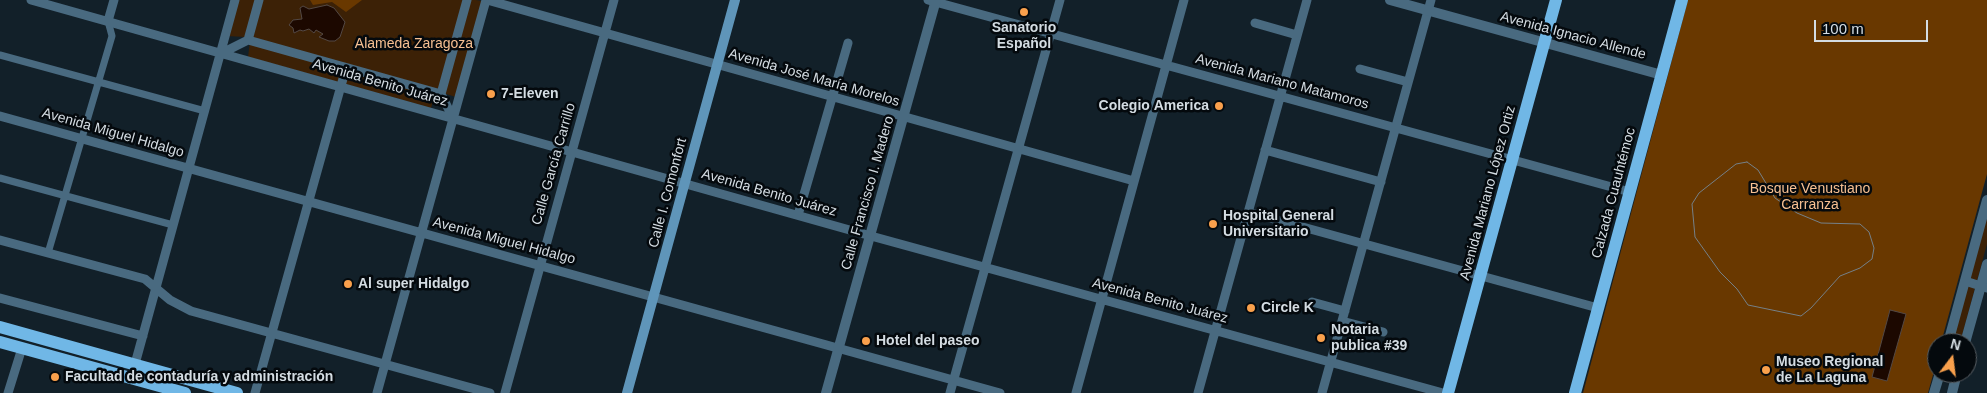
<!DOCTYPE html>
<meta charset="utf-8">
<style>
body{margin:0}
#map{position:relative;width:1987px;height:393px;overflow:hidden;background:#122029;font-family:Helvetica,sans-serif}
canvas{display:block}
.north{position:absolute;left:1927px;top:333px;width:50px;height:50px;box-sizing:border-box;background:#04090d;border:1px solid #575d62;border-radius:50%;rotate:15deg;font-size:14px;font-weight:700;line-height:20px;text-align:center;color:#d4dce2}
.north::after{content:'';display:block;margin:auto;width:18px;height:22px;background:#f9a04c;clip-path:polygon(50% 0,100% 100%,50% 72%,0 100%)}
.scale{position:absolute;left:1814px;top:20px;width:114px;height:22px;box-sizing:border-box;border:2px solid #d4dce2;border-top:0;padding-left:6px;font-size:15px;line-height:18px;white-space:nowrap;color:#d4dce2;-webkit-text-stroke:4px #04090d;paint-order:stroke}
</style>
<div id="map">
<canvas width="1987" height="393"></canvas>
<div class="north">N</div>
<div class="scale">100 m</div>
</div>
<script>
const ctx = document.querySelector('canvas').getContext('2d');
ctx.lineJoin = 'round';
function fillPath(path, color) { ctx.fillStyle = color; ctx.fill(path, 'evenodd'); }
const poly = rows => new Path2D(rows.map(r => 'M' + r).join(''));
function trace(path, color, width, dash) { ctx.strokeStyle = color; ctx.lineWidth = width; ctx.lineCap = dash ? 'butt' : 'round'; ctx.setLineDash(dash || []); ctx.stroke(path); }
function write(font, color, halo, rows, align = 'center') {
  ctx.font = font + ' Helvetica,sans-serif'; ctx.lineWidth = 5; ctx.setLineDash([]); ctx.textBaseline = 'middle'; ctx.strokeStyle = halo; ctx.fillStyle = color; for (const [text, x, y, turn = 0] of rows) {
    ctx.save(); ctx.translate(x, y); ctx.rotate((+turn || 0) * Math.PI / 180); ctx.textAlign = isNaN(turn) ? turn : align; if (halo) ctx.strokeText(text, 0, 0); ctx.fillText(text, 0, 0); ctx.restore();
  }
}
fillPath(poly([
 [237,0,256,0,245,37,227,36],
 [262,0,476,0,482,1,456,97,446,94,435,95,431,108,248,57,250,41],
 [1987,209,1987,244,1960,343,1950,343]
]), '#3c2106');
fillPath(poly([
 [310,0,362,0,346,12,332,2,313,5],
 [1688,0,1987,0,1987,174,1941,343,1937,343,1937,360,1928,393,1583,393]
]), '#693800');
const water = poly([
 [327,5,334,8,345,22,340,37,335,41,329,41,319,37,323,34,316,30,314,33,309,29,303,31,300,30,294,33,293,28,289,25,293,20,302,19,300,8,303,6,309,9,327,5],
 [1890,310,1906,314,1887,381,1872,377,1890,310]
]);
fillPath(water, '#1c0800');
trace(water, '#534844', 1);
trace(poly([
 [0,55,205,111],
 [0,178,173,225],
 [48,253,112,36,108,21]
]), '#496a80', 7);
trace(poly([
 [31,0,871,236,1443,393],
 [487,0,1134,181],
 [928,0,1630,192],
 [108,21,114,0],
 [1255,23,1297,35],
 [248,40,441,94,467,0],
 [222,53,248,40,259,0],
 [1360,69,1408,82],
 [441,94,453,118],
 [0,116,1000,393],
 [1265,150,1381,182],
 [1248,212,1598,308],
 [798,215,848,43],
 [0,240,145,279,170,300,191,311,490,393],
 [1965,281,1987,288],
 [0,298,143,336],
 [1312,302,1345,311],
 [1342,321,1383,332],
 [135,364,235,0],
 [8,393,22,348],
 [255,393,346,68],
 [377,393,486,0],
 [505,393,614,0],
 [950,393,1060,0],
 [1076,393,1184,0],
 [1198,393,1307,0],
 [1322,393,1431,0]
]), '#496a80', 9);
trace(poly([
 [1390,0,1662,75],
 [1948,343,1987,200],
 [1965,343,1987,264],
 [826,393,936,0],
 [1934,393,1940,373],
 [1952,393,1957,373]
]), '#496a80', 10);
trace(poly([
 [627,393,735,0]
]), '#5f95b9', 10);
trace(poly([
 [0,327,237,393],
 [0,342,185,393],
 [1448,393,1556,0],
 [1575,393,1682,0]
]), '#70b7e6', 12);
trace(poly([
 [1747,162,1758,170,1775,198,1797,213,1821,223,1860,224,1869,232,1874,248,1872,259,1860,268,1840,276,1811,308,1801,316,1748,305,1737,289,1720,272,1695,237,1692,204,1699,193,1736,164,1747,162]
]), '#758088', 1);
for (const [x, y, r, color] of [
 [1024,12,5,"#f9a04c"],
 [491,94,5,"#f9a04c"],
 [1219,106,5,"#f9a04c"],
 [1213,224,5,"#f9a04c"],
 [348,284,5,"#f9a04c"],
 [1251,308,5,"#f9a04c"],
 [1321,338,5,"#f9a04c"],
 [866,341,5,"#f9a04c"],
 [1766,370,5,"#f9a04c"],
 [55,377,5,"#f9a04c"]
]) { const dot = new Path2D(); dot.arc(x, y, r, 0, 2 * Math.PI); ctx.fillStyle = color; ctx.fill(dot); trace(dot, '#04090d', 2); }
write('bold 14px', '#d4dce2', '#04090d', [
 ["Sanatorio",1024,28,"center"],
 ["Español",1024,44,"center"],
 ["7-Eleven",501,94],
 ["Colegio America",1209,106,"right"],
 ["Hospital General",1223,216],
 ["Universitario",1223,232],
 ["Al super Hidalgo",358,284],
 ["Circle K",1261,308],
 ["Notaria",1331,330],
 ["publica #39",1331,346],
 ["Hotel del paseo",876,341],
 ["Museo Regional",1776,362],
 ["de La Laguna",1776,378],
 ["Facultad de contaduría y administración",65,377]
], 'left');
write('14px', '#d4dce2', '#04090d', [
 ["Avenida Ignacio Allende",1573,36,15],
 ["Avenida José María Morelos",814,78,16],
 ["Avenida Mariano Matamoros",1282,82,15],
 ["Avenida Benito Juárez",380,83,16],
 ["Avenida Miguel Hidalgo",113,133,16],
 ["Calle García Carrillo",554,164,-74],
 ["Calle I. Comonfort",668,193,-75],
 ["Avenida Benito Juárez",769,193,16],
 ["Calle Francisco I. Madero",868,193,-74],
 ["Avenida Mariano López Ortiz",1488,193,-75],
 ["Calzada Cuauhtémoc",1614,193,-75],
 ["Avenida Miguel Hidalgo",504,241,15],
 ["Avenida Benito Juárez",1160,301,15]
]);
write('14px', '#f7c092', '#04090d', [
 ["Alameda Zaragoza",414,44],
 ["Bosque Venustiano",1810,189],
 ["Carranza",1810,205]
]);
</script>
